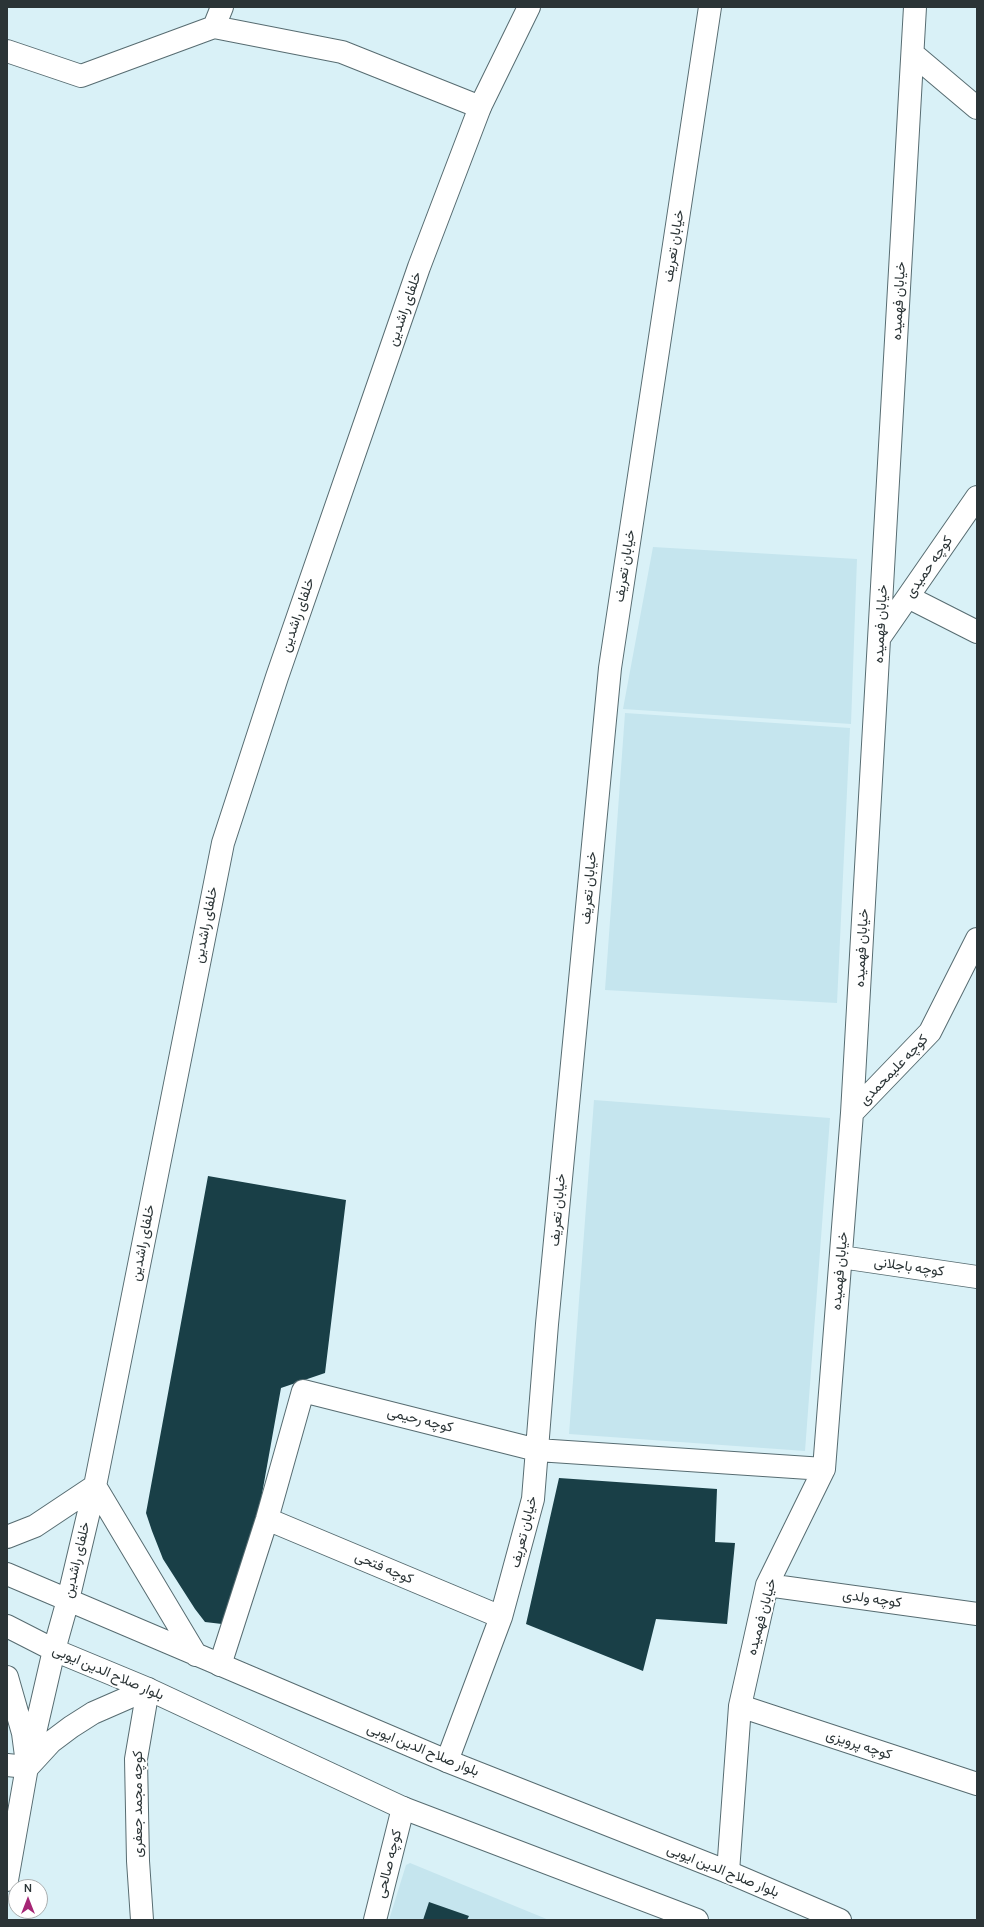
<!DOCTYPE html>
<meta charset="utf-8">
<style>
body{margin:0}
#map{position:relative;width:984px;height:1927px;overflow:hidden;background:#d9f1f7;font-family:Manrope,sans-serif}
canvas{display:block}
.frame{position:absolute;inset:0;border:8px solid #2b3436;pointer-events:none}
.north{position:absolute;left:8px;top:1879px;width:40px;height:40px;box-sizing:border-box;background:#fff;border:1px solid #aaaeaf;border-radius:50%;rotate:0deg;font-size:11px;font-weight:700;line-height:16px;text-align:center;color:#2b3436}
.north::after{content:'';display:block;margin:auto;width:14px;height:18px;background:#a62675;clip-path:polygon(50% 0,100% 100%,50% 72%,0 100%)}
</style>
<div id="map">
<canvas width="984" height="1927"></canvas>
<div class="frame"></div>
<div class="north">N</div>
</div>
<script>
const ctx = document.querySelector('canvas').getContext('2d');
ctx.lineJoin = 'round';
function fillPath(path, color) { ctx.fillStyle = color; ctx.fill(path, 'evenodd'); }
const poly = rows => new Path2D(rows.map(r => 'M' + r).join(''));
function trace(path, color, width, dash) { ctx.strokeStyle = color; ctx.lineWidth = width; ctx.lineCap = dash ? 'butt' : 'round'; ctx.setLineDash(dash || []); ctx.stroke(path); }
function write(font, color, halo, rows, align = 'center') {
  ctx.font = font + ' Manrope,Vazirmatn,sans-serif'; ctx.lineWidth = 4; ctx.setLineDash([]); ctx.textBaseline = 'middle'; ctx.strokeStyle = halo; ctx.fillStyle = color; for (const [text, x, y, turn = 0] of rows) {
    ctx.save(); ctx.translate(x, y); ctx.rotate((+turn || 0) * Math.PI / 180); ctx.textAlign = isNaN(turn) ? turn : align; if (halo) ctx.strokeText(text, 0, 0); ctx.fillText(text, 0, 0); ctx.restore();
  }
}
fillPath(poly([
 [653,547,857,559,851,724,623,709],
 [625,713,850,728,837,1003,605,990],
 [594,1100,830,1118,805,1451,569,1434],
 [410,1863,549,1920,389,1920,406,1865]
]), '#c5e5ee');
fillPath(poly([
 [208,1176,346,1200,325,1373,281,1388,260,1505,222,1624,205,1622,195,1609,163,1559,152,1531,146,1513],
 [559,1478,717,1489,715,1542,735,1543,727,1624,656,1619,643,1671,526,1624],
 [429,1902,469,1916,467,1920,423,1920]
]), '#193f47');
const minor = poly([
 [214,27,222,7],
 [7,51,81,76,214,27,342,52,480,107],
 [913,54,977,108],
 [908,597,977,632],
 [880,637,977,497],
 [852,1113,930,1032,977,939],
 [841,1257,977,1277],
 [267,1519,501,1617],
 [767,1585,977,1614],
 [220,1665,267,1519,303,1391,537,1450,824,1469],
 [740,1706,977,1784],
 [447,1761,501,1617,533,1499,547,1324,610,668,710,7],
 [7,1765,27,1767],
 [728,1872,740,1706,767,1585,824,1469,852,1113,915,7],
 [142,1920,138,1861,136,1759,148,1689],
 [375,1920,403,1808]
]);
const primary = poly([
 [7,1537,35,1526,95,1486,196,1655],
 [7,1574,447,1761,728,1872,840,1920],
 [7,1626,54,1650,148,1689,403,1808,697,1920],
 [7,1677,23,1733,26,1756],
 [28,1767,51,1742,71,1727,93,1713,148,1689],
 [7,1880,27,1767,54,1650,68,1600,95,1486,223,843,277,677,419,267,480,107,529,7]
]);
trace(minor, '#576c71', 24);
trace(primary, '#576c71', 24);
trace(minor, '#fff', 22);
trace(primary, '#fff', 22);
write('14px', '#2b3436', '#fff', [
 ["خیابان تعریف",674,246,-81],
 ["خیابان فهمیده",899,301,-87],
 ["خلفای راشدین",405,309,-71],
 ["خیابان تعریف",625,566,-81],
 ["کوچه حمیدی",929,567,-55],
 ["خلفای راشدین",298,615,-71],
 ["خیابان فهمیده",881,624,-87],
 ["خیابان تعریف",589,888,-85],
 ["خلفای راشدین",206,925,-79],
 ["خیابان فهمیده",862,948,-87],
 ["کوچه علیمحمدی",894,1070,-46],
 ["خیابان تعریف",558,1210,-85],
 ["خلفای راشدین",143,1243,-79],
 ["کوچه باجلانی",909,1267,8],
 ["خیابان فهمیده",840,1271,-85],
 ["کوچه رحیمی",420,1420,14],
 ["خیابان تعریف",524,1532,-76],
 ["خلفای راشدین",77,1560,-77],
 ["کوچه فتحی",384,1568,23],
 ["کوچه ولدی",872,1599,8],
 ["خیابان فهمیده",762,1617,-75],
 ["بلوار صلاح الدین ایوبی",108,1673,23],
 ["کوچه پرویزی",859,1745,18],
 ["بلوار صلاح الدین ایوبی",423,1750,22],
 ["کوچه مجمد جعفری",138,1804,-90],
 ["کوچه صالحی",389,1864,-76],
 ["بلوار صلاح الدین ایوبی",723,1871,22]
]);
</script>
